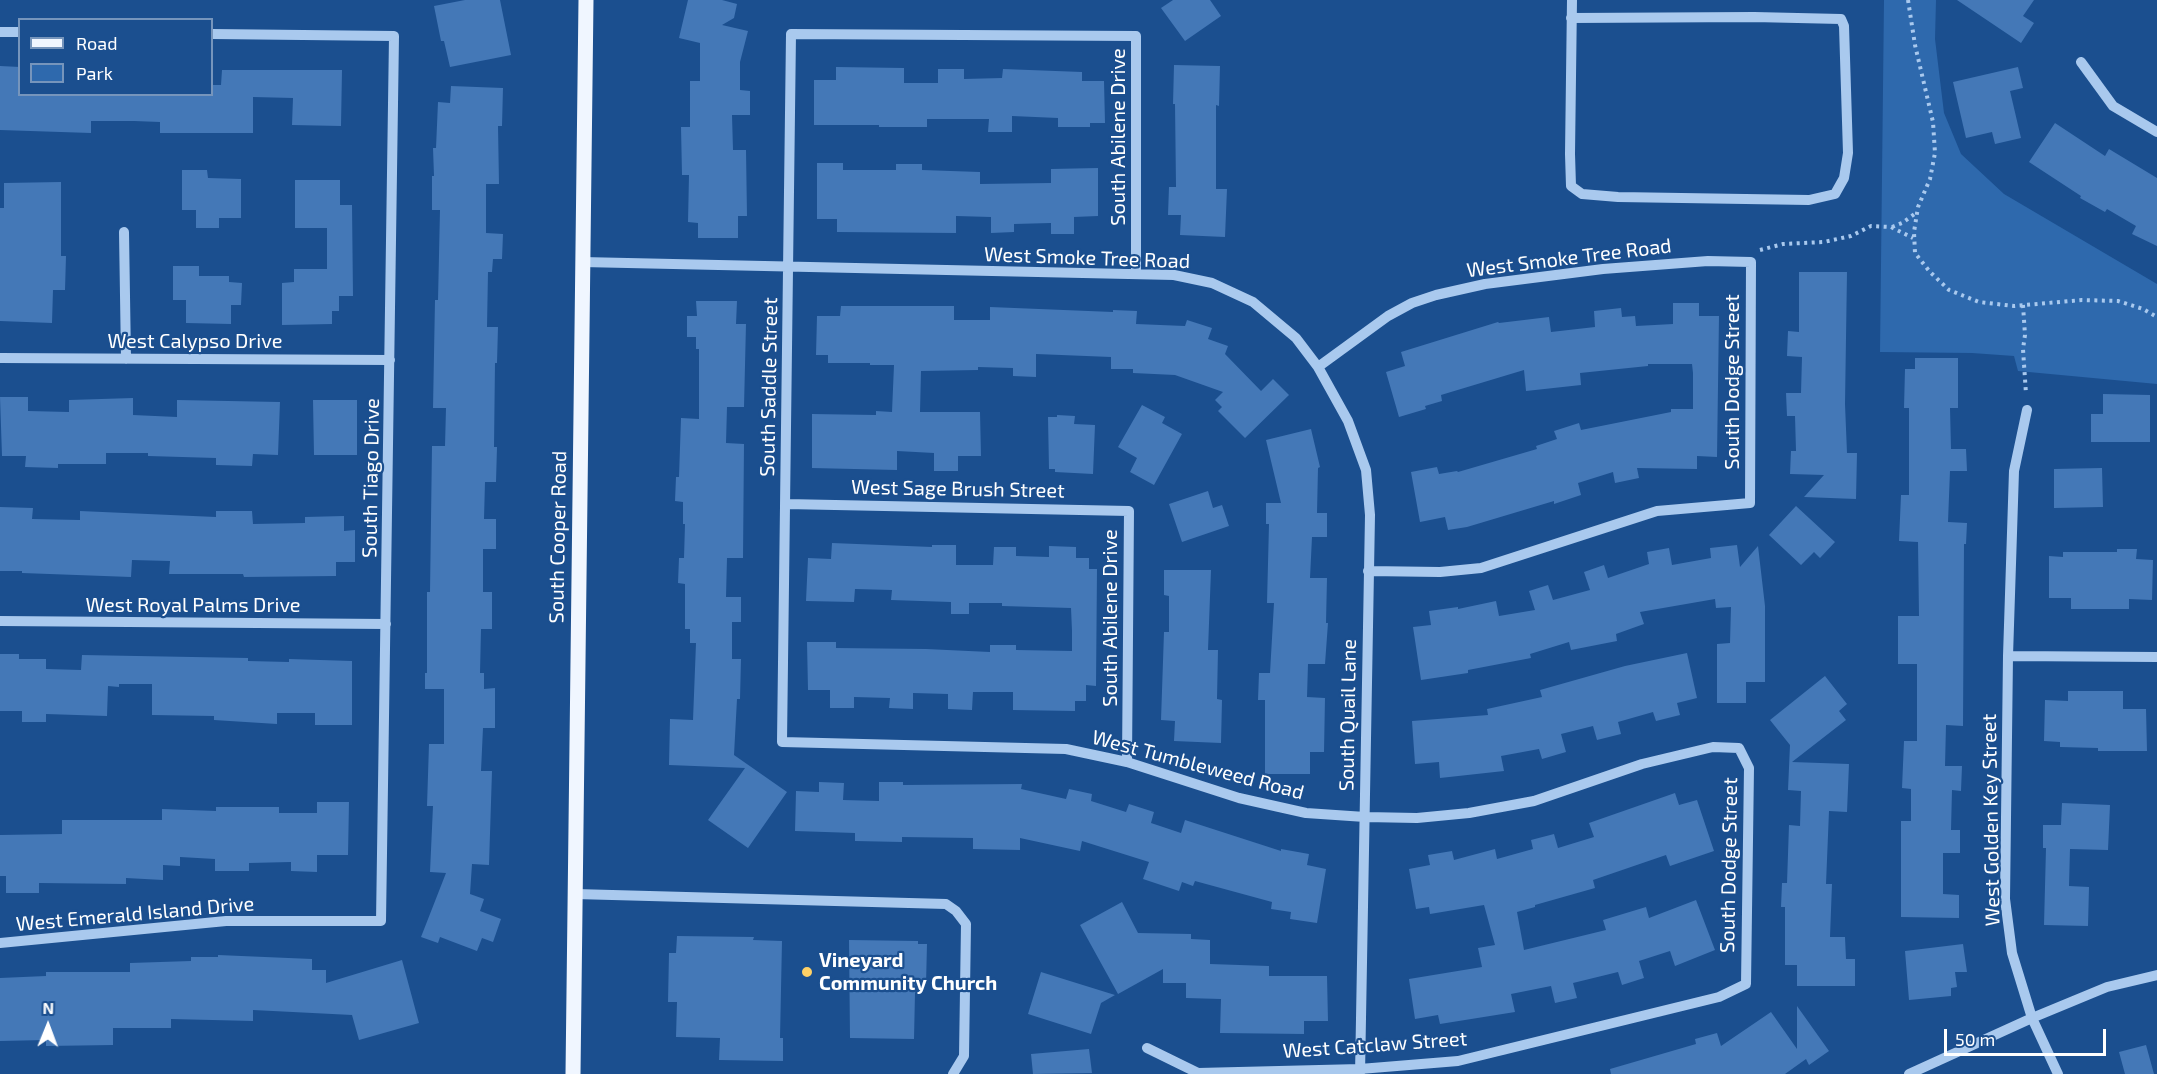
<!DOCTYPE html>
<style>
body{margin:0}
#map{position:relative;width:2157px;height:1074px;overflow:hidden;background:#1b4f8f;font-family:"Exo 2",sans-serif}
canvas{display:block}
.legend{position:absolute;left:18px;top:18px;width:195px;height:78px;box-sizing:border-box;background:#1b4f8f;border:2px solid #7695bc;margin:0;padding:8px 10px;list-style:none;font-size:18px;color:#fff}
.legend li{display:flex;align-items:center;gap:12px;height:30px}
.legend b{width:30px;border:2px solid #7695bc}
.north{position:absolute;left:18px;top:996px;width:60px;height:60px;-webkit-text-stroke:4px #1b4f8f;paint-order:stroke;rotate:1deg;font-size:16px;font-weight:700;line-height:24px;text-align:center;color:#fff}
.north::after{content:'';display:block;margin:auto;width:21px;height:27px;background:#fff;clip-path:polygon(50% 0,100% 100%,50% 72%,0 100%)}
.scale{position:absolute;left:1944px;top:1029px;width:162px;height:27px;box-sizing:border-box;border:3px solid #fff;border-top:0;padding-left:8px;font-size:18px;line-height:21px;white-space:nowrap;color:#fff;-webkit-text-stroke:4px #1b4f8f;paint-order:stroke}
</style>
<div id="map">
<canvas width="2157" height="1074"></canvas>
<ul class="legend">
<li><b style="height:8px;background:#f0f6ff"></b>Road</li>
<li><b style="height:16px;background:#2e69ad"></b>Park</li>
</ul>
<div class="north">N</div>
<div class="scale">50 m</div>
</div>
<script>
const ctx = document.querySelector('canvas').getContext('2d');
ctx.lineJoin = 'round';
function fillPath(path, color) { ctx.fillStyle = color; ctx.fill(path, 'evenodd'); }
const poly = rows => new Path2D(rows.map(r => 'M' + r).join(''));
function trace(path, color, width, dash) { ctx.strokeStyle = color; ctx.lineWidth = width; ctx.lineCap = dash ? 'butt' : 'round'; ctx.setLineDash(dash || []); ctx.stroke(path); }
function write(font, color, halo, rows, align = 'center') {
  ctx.font = font + ' "Exo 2",sans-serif'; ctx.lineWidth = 4.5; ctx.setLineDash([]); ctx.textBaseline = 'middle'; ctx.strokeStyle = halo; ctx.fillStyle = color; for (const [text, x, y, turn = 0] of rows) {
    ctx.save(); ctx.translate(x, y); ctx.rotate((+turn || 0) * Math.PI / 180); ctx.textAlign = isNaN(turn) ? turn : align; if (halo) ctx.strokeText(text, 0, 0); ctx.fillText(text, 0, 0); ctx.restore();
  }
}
fillPath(poly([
 [1884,0,1936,0,1935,39,1944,113,1961,154,2004,194,2157,284,2157,384,2018,371,2014,356,1972,353,1880,352]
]), '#2e69ad');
fillPath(poly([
 [465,0,500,0,511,55,450,67,444,41,441,41,434,6],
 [688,0,722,0,737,4,734,18,722,25,748,31,740,62,740,90,750,91,750,115,732,115,733,150,746,150,747,216,738,216,738,238,698,238,698,223,688,222,689,175,682,175,681,127,690,127,690,81,700,81,700,43,679,38],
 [1173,0,1210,0,1221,16,1185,41,1161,8],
 [1957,0,2034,0,2023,16,2034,23,2021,43],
 [1174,65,1220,66,1219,106,1216,105,1216,189,1227,189,1225,237,1180,235,1181,215,1168,215,1169,187,1176,187,1175,104,1173,104],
 [0,66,20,67,20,94,212,94,212,85,221,85,222,70,342,70,341,126,292,125,293,98,253,97,253,133,160,133,160,122,134,121,91,121,91,133,0,130],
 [836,67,904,68,904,83,938,83,938,69,964,69,964,79,1002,78,1003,69,1082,72,1082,81,1104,81,1105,123,1090,123,1090,127,1058,127,1058,118,1012,116,1012,132,988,132,989,119,927,119,927,127,879,127,879,125,814,125,814,80,836,80],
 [2018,67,2023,88,2010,91,2021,138,1995,144,1992,132,1966,138,1953,82],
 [451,86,503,88,502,126,498,126,499,184,486,184,486,233,503,234,502,259,493,259,492,272,488,272,487,327,498,327,497,363,495,363,494,447,497,447,496,482,485,482,484,519,496,519,496,549,483,549,483,592,492,592,492,629,481,629,480,673,484,673,484,689,495,688,495,728,483,728,481,771,492,771,489,865,472,864,470,894,484,899,480,911,501,919,493,942,482,938,477,951,440,937,438,943,421,937,446,873,430,872,433,806,427,806,429,744,444,744,444,689,425,689,425,673,427,673,427,592,430,592,432,446,445,446,446,408,433,408,435,300,438,300,440,210,432,210,432,176,434,176,433,148,436,148,438,102,450,103],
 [2055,123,2105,156,2109,149,2157,178,2157,246,2132,234,2136,226,2107,209,2105,212,2080,198,2081,196,2029,162],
 [817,163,843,163,843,170,896,170,896,164,922,164,922,170,980,172,980,184,1051,183,1051,169,1098,168,1098,216,1074,217,1074,234,1051,234,1051,223,1014,224,1014,232,991,233,991,217,956,216,956,233,837,232,837,219,817,219],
 [182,170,207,170,208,178,241,179,241,218,219,218,219,228,196,228,196,210,182,210],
 [295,180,340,180,340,205,352,205,353,296,339,296,339,311,332,311,332,324,282,325,282,283,294,282,294,269,327,269,327,228,295,228],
 [61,182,61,256,66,256,65,290,53,290,52,323,0,321,0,208,4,208,4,183],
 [173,266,199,266,199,276,229,276,229,282,242,283,241,305,231,305,231,324,186,323,186,300,173,300],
 [1799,272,1847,272,1845,404,1847,453,1857,453,1856,499,1804,497,1824,475,1790,474,1791,451,1796,451,1795,416,1787,416,1786,393,1801,393,1802,357,1787,356,1788,331,1799,332],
 [696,301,737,301,736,324,746,324,744,407,727,407,726,443,744,444,743,558,727,558,726,597,741,597,741,622,732,622,732,659,741,659,740,699,737,699,734,755,787,792,748,848,708,820,745,768,669,765,670,719,693,720,696,643,690,643,690,629,685,629,685,584,678,583,679,558,684,558,685,524,683,524,683,502,675,501,676,477,679,477,681,418,699,419,699,349,696,349,696,337,687,337,687,316,697,316],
 [1673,303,1699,303,1699,316,1719,316,1717,457,1697,456,1697,469,1637,468,1639,478,1615,483,1613,472,1578,483,1581,495,1554,504,1554,501,1467,527,1448,530,1445,517,1420,522,1411,472,1437,467,1439,474,1457,471,1458,472,1537,449,1536,446,1557,439,1554,431,1579,423,1581,430,1671,412,1671,409,1693,409,1693,373,1692,364,1648,364,1648,366,1580,373,1581,385,1526,391,1524,370,1441,395,1442,401,1425,406,1426,409,1399,417,1386,372,1405,366,1401,352,1498,322,1499,323,1549,317,1551,332,1595,327,1594,311,1621,308,1622,317,1635,316,1636,326,1673,324],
 [841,306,954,306,954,320,990,320,990,307,1113,312,1113,310,1137,311,1136,324,1185,326,1187,320,1212,328,1208,339,1228,346,1225,354,1261,391,1273,379,1289,395,1245,438,1218,411,1222,407,1215,400,1223,392,1175,375,1133,373,1133,369,1111,369,1111,357,1036,354,1036,377,1013,376,1013,368,978,367,978,370,921,371,920,412,980,412,981,456,958,456,958,471,934,471,934,453,897,451,897,470,812,468,812,414,876,415,876,411,892,412,894,365,870,365,870,363,828,363,828,355,816,355,817,316,840,316],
 [1915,358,1958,358,1958,408,1950,408,1951,449,1966,449,1967,471,1950,471,1948,522,1967,523,1966,544,1964,544,1963,726,1946,725,1945,766,1962,766,1961,791,1952,790,1951,830,1960,830,1960,853,1943,853,1943,894,1959,895,1959,918,1901,917,1901,821,1911,821,1911,789,1902,788,1904,741,1917,741,1917,664,1898,664,1898,616,1919,616,1918,542,1899,541,1901,495,1909,495,1909,408,1904,408,1905,369,1915,369],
 [2103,394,2150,395,2150,442,2091,442,2091,414,2103,414],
 [0,397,28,397,28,411,69,412,69,400,133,398,133,415,177,417,177,400,280,402,278,455,253,454,252,466,216,465,216,458,148,456,148,453,106,453,106,464,58,464,58,468,25,467,26,456,2,456],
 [313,400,357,400,357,455,314,455],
 [1142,405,1165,417,1162,423,1182,434,1154,485,1130,472,1137,458,1118,447],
 [1057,415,1075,416,1074,424,1095,425,1093,474,1055,472,1055,469,1049,469,1048,417,1057,417],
 [1311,429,1320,467,1318,468,1317,513,1327,513,1327,537,1312,537,1310,578,1327,578,1326,623,1328,623,1325,664,1308,664,1307,697,1325,698,1324,752,1310,752,1310,774,1265,774,1265,700,1258,700,1259,673,1270,673,1274,603,1267,603,1269,524,1266,524,1266,503,1281,503,1266,440],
 [2102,468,2103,507,2054,508,2054,469],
 [1208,491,1213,508,1222,505,1229,526,1182,542,1169,504],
 [1796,506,1835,542,1820,558,1814,552,1801,565,1769,535],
 [0,507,33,508,32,519,80,520,80,511,216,517,216,511,252,511,253,524,305,523,305,517,344,516,344,531,355,530,355,562,336,562,336,576,244,577,243,574,169,574,170,561,132,560,131,577,22,573,22,571,0,571],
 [832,543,932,547,932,545,956,545,956,565,993,565,994,547,1016,547,1016,556,1049,557,1049,546,1076,547,1076,558,1089,558,1089,569,1097,569,1096,686,1086,685,1086,701,1075,701,1075,711,1013,710,1013,692,973,692,972,710,948,709,948,694,913,693,913,709,889,708,890,698,854,697,854,708,830,708,830,690,808,690,807,642,836,642,836,648,926,649,990,652,990,645,1016,645,1016,650,1072,651,1072,631,1071,608,1002,606,1002,603,969,603,969,614,951,614,951,602,891,600,892,590,855,589,854,602,806,601,808,558,831,559],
 [1737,545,1740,567,1758,546,1765,606,1765,682,1746,682,1746,703,1717,703,1717,644,1730,643,1731,607,1716,608,1715,599,1640,612,1644,624,1616,634,1617,641,1571,650,1569,642,1530,654,1531,658,1468,670,1468,673,1421,680,1413,627,1431,625,1429,611,1458,607,1458,609,1496,601,1499,616,1535,610,1529,591,1548,585,1553,600,1590,590,1584,572,1604,565,1608,578,1649,564,1647,552,1669,548,1672,565,1711,558,1710,548],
 [2117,549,2137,549,2136,559,2153,560,2152,600,2129,599,2129,609,2071,609,2071,598,2049,598,2049,556,2063,557,2063,552,2117,552],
 [1164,570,1211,570,1208,650,1218,650,1217,699,1222,700,1221,743,1174,741,1175,721,1161,720,1164,632,1169,632,1169,596,1164,595],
 [1687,653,1697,698,1677,703,1680,715,1656,721,1653,712,1618,722,1621,734,1597,740,1593,726,1561,734,1566,752,1542,759,1539,749,1501,756,1504,771,1440,778,1439,762,1415,764,1412,721,1488,715,1487,709,1542,697,1540,690,1625,666],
 [0,654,19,654,19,659,46,659,46,669,81,670,82,655,248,658,248,661,289,662,289,659,352,661,352,725,315,725,315,713,277,713,277,724,214,720,214,716,152,715,152,684,119,684,119,687,108,686,107,716,46,714,46,722,22,722,22,711,0,711],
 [1825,676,1847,704,1839,711,1846,720,1792,762,1849,764,1847,812,1829,811,1826,884,1832,884,1830,937,1845,937,1846,959,1855,959,1855,986,1797,986,1797,965,1785,965,1785,907,1781,907,1782,883,1787,883,1789,825,1800,826,1801,791,1788,790,1790,745,1770,720],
 [2068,691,2123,691,2123,709,2146,709,2147,751,2098,751,2098,748,2060,747,2060,742,2044,741,2045,700,2068,701],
 [819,782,844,783,843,800,879,801,879,782,903,782,903,785,1022,784,1021,789,1066,799,1069,789,1092,794,1091,801,1126,812,1129,804,1154,812,1151,823,1181,833,1185,820,1281,851,1281,849,1309,854,1307,865,1326,869,1317,923,1290,919,1291,912,1271,909,1272,902,1195,881,1193,886,1182,882,1179,891,1143,879,1149,862,1082,841,1080,851,1020,838,1020,850,973,849,973,838,902,837,902,842,855,841,855,833,795,831,796,791,819,792],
 [1675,793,1679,805,1697,800,1714,851,1670,866,1666,855,1593,880,1595,888,1535,905,1535,907,1517,912,1524,950,1606,930,1603,920,1646,907,1649,918,1696,900,1715,950,1675,966,1670,951,1639,961,1644,978,1622,985,1618,972,1573,983,1577,998,1555,1003,1551,986,1511,994,1515,1012,1440,1024,1438,1015,1415,1019,1409,979,1482,967,1478,948,1495,945,1484,905,1430,914,1429,907,1416,909,1409,869,1430,865,1428,855,1452,851,1454,860,1495,849,1497,859,1533,849,1531,840,1554,834,1558,848,1594,837,1589,823],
 [317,802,349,802,348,855,317,855,317,872,291,871,291,862,249,863,249,871,215,871,215,859,180,857,180,866,163,865,163,880,126,878,126,884,39,883,39,893,6,893,6,876,0,876,0,835,62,834,62,820,162,820,162,809,216,811,216,807,279,807,279,813,317,813],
 [2062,803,2110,805,2108,850,2070,849,2069,886,2089,887,2088,926,2044,925,2046,848,2043,848,2043,825,2061,825],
 [1122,902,1138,933,1191,934,1191,939,1210,940,1210,964,1269,966,1269,976,1327,976,1328,1021,1304,1021,1304,1034,1220,1033,1221,999,1186,998,1186,983,1163,983,1163,969,1118,994,1080,925],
 [677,936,754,937,753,940,782,941,780,1038,783,1038,783,1061,719,1060,720,1038,676,1037,677,1002,668,1002,669,953,676,953],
 [849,940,918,941,918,944,927,944,926,985,919,985,919,993,915,993,914,1039,850,1038],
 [1963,944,1967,972,1955,972,1957,987,1951,988,1951,996,1909,1000,1905,951],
 [218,955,312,959,312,970,326,970,326,983,402,960,419,1023,359,1040,352,1015,253,1010,253,1021,171,1019,171,1028,113,1028,113,1045,46,1046,46,1040,0,1041,0,978,46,976,46,972,130,972,130,963,191,961,191,957,218,957],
 [1041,972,1115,995,1101,1003,1091,1034,1028,1014],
 [1797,1006,1829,1051,1809,1065,1806,1059,1785,1074,1611,1074,1610,1069,1696,1044,1695,1039,1717,1033,1721,1046,1771,1012,1797,1049],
 [2146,1045,2154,1074,2125,1074,2119,1052],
 [1089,1049,1092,1073,1033,1074,1031,1054]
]), '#4478b7');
trace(poly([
 [1908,0,1915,45,1933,122,1935,153,1930,179,1918,207,1914,232,1915,253,1930,272,1949,290,1979,302,2014,306,2082,300,2118,301,2143,309,2157,317],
 [1892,227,1902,223,1916,213],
 [1760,250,1783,244,1824,242,1851,236,1871,226,1891,227,1913,238],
 [2023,305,2025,335,2023,349,2026,394]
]), '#a9c9ee', 4, [3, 4.5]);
trace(poly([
 [1571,18,1754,17,1841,19,1844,26,1848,153,1844,178,1835,194,1809,200,1618,197,1582,194,1571,186,1570,154,1572,0],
 [0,32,20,32],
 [2081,62,2113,106,2157,132],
 [124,232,126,359],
 [582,262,1174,275,1212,283,1253,302,1296,338,1318,367,1388,316,1412,303,1436,295,1485,284,1603,269,1708,261,1751,262,1750,503,1657,511,1481,568,1440,572,1368,571],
 [1136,274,1136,36,791,34,782,742,1066,749,1127,762,1239,798,1306,813,1365,817,1417,818,1469,813,1534,801,1642,764,1713,747,1739,748,1749,768,1746,984,1719,997,1458,1061,1360,1069,1198,1073,1147,1048],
 [0,358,390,360],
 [1318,367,1348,421,1366,470,1370,515,1360,1074],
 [2027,410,2014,471,2008,656,2005,899,2012,953,2032,1018,2058,1074],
 [786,504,1129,511,1127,762],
 [0,621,386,624],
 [2008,656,2157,657],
 [575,894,946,904,956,911,966,924,964,1056,953,1074],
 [0,943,226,921,381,921,394,36,212,34],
 [1909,1074,2032,1018,2107,987,2157,975]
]), '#a9c9ee', 10);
trace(poly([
 [573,1074,586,0]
]), '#f0f6ff', 15);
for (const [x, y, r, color] of [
 [807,972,6,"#ffd166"]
]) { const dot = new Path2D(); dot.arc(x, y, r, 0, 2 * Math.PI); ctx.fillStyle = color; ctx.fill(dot); trace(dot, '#1b4f8f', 2); }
write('20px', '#fff', '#1b4f8f', [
 ["South Abilene Drive",1118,137,-90],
 ["West Smoke Tree Road",1087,258,2],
 ["West Smoke Tree Road",1569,258,-7],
 ["West Calypso Drive",195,341],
 ["South Dodge Street",1732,382,-90],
 ["South Saddle Street",769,387,-89],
 ["South Tiago Drive",371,478,-89],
 ["West Sage Brush Street",958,489,1],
 ["South Cooper Road",558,537,-89],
 ["West Royal Palms Drive",193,605],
 ["South Abilene Drive",1110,618,-90],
 ["South Quail Lane",1348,715,-89],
 ["West Tumbleweed Road",1198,765,15],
 ["West Golden Key Street",1991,820,-91],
 ["South Dodge Street",1729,865,-89],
 ["West Emerald Island Drive",135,914,-5],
 ["West Catclaw Street",1375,1045,-4]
]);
write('bold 20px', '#fff', '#1b4f8f', [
 ["Vineyard",819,960],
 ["Community Church",819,983]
], 'left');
</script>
